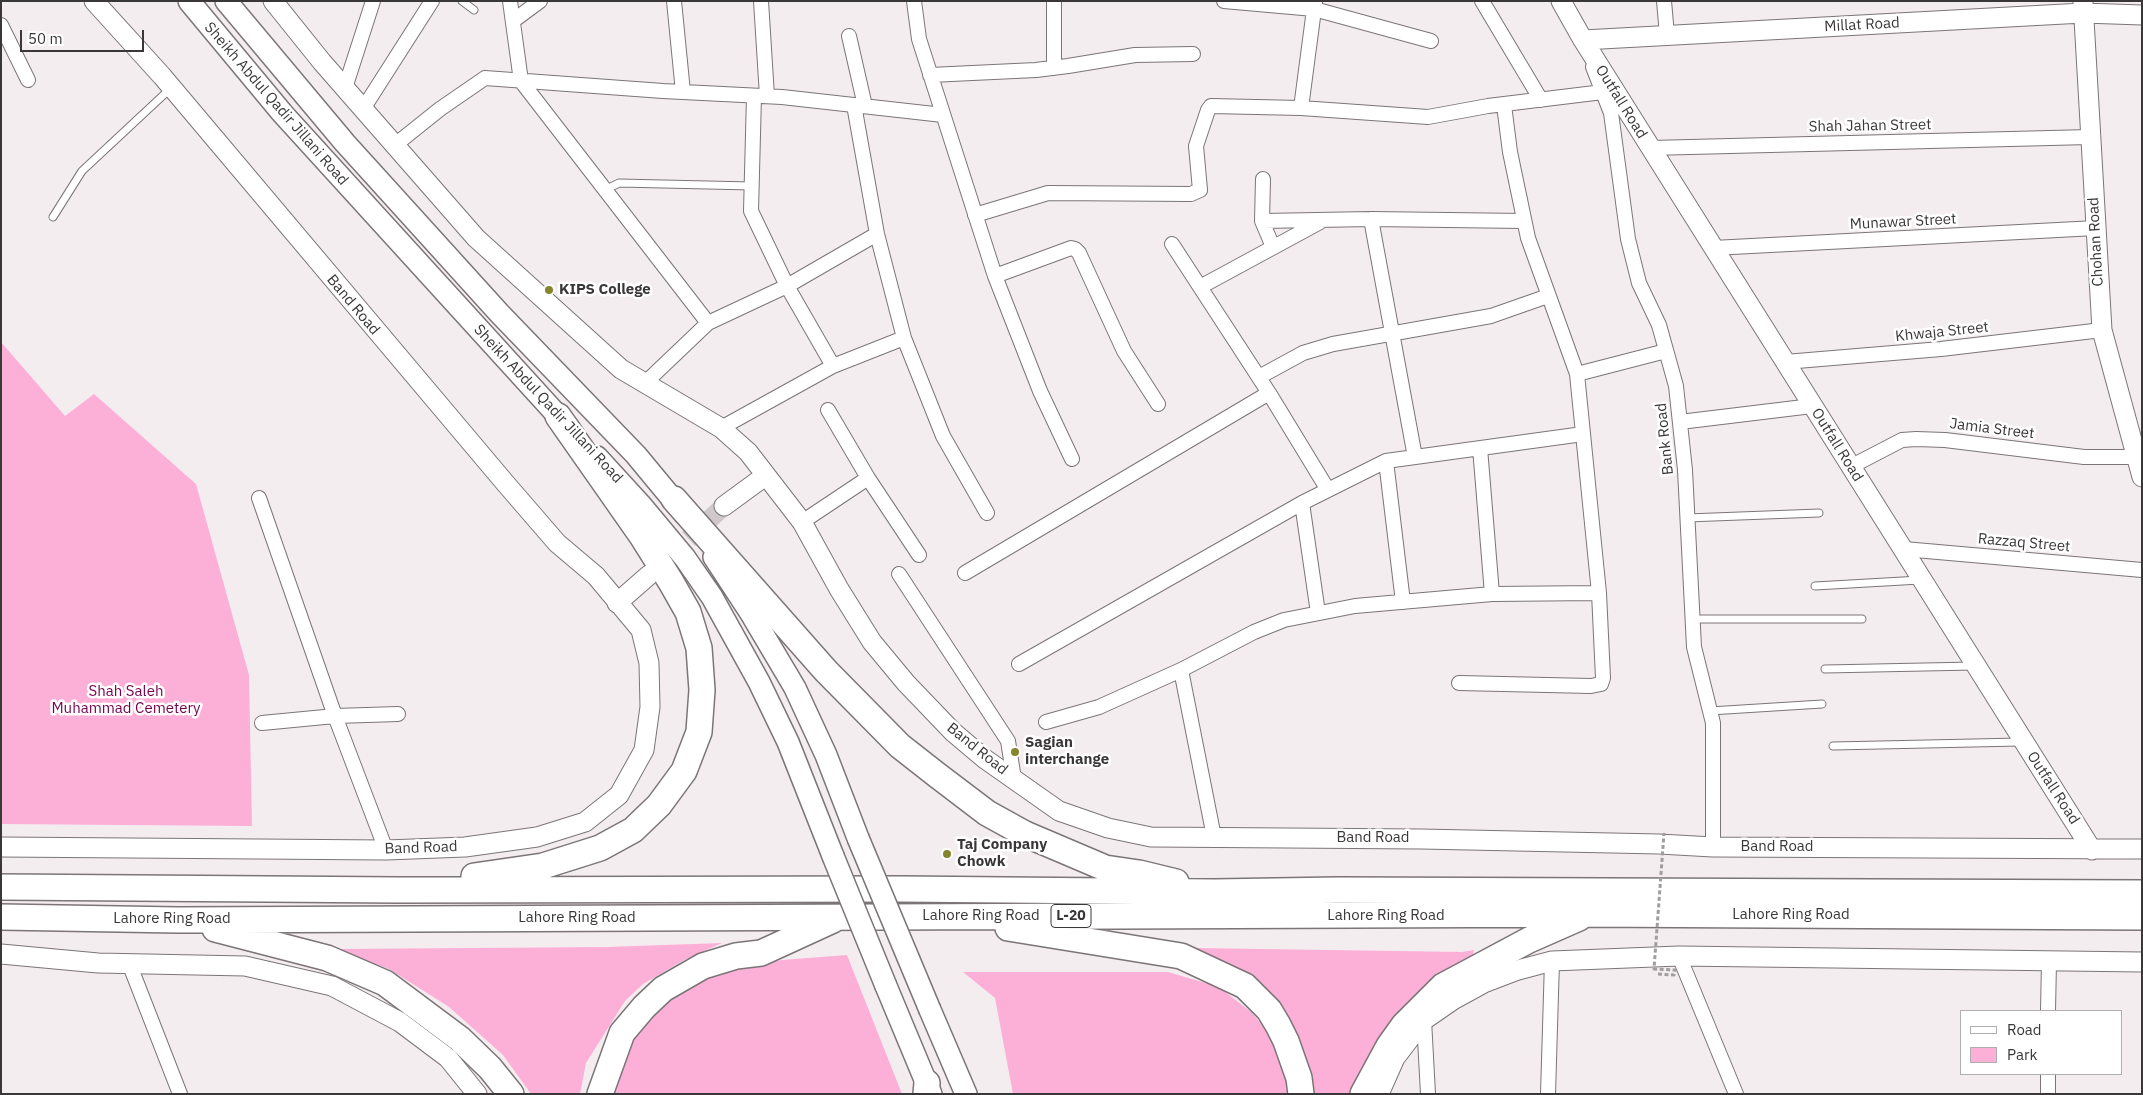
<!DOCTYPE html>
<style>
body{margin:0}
#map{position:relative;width:2143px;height:1095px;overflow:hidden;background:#f4edf0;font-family:"IBM Plex Sans",sans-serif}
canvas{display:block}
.frame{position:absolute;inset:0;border:2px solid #3a3738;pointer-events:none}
.legend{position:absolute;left:1960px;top:1010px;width:162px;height:65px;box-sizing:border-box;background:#fff;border:1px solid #b0afaf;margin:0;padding:6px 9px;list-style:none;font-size:15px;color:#3a3738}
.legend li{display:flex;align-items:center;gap:10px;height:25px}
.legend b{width:25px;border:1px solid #b0afaf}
.scale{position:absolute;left:20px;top:30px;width:124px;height:22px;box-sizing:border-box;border:2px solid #3a3738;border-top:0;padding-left:6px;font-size:15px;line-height:18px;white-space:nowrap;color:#3a3738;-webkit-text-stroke:4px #fff;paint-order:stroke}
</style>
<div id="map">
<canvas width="2143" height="1095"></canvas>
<div class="frame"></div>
<ul class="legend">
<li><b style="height:6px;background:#fff"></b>Road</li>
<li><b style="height:14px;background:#fdb0d7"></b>Park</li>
</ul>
<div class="scale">50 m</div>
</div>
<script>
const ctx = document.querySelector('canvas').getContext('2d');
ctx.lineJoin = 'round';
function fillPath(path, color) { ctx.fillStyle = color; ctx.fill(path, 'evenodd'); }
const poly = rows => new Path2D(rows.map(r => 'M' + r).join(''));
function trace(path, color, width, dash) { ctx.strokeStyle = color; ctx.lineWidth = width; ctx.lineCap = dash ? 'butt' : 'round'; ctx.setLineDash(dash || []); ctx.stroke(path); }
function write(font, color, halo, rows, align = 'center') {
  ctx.font = font + ' "IBM Plex Sans",sans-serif'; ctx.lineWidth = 5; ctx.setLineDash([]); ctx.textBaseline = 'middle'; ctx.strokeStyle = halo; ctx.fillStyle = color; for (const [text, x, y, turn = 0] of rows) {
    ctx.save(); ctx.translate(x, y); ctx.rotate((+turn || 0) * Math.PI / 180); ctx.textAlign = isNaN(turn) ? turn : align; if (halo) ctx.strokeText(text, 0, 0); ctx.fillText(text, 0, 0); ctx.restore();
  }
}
fillPath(poly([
 [1,342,65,416,94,394,196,484,249,675,252,826,1,824],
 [722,943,686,959,643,984,625,1001,586,1063,580,1094,531,1094,503,1055,449,1007,389,969,335,949,606,947],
 [1196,948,1462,952,1474,950,1469,971,1363,1094,1301,1094,1286,1041,1216,972],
 [847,955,902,1094,610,1094,628,1043,659,1001,709,975,736,968,782,960],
 [963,972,1168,972,1219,987,1251,1012,1266,1029,1280,1054,1288,1079,1289,1094,1013,1094,995,998]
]), '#fdb0d7');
trace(poly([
 [668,558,724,506]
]), '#cfc9cb', 19, [19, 9]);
const lane = poly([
 [462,1,474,10],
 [605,190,619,183,752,186],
 [53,217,82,171,171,88],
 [1687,518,1819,513],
 [1815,586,1920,580],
 [1693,619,1862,619],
 [1825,669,1974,666],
 [1710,711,1822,704],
 [1833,746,2020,742]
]);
const street = poly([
 [510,1,521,81,708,323],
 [674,1,683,92],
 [761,1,767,96],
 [914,1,919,39,995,276,1040,391,1072,459],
 [1054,1,1054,68],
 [1224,1,1314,9,1431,41],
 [1482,1,1541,100],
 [1664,1,1667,35],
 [513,21,540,1],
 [1,25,28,80],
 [849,36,865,106],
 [1593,67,1611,113,1628,239,1639,283,1659,325,1676,386,1685,470,1694,647,1713,723,1713,847],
 [930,75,1036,70,1068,66,1135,55,1193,54],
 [345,88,373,1],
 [754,96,751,211,787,286,833,366],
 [854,105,877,234,904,338,943,436,987,513],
 [1301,108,1315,2],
 [363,109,432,1],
 [395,145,440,109,485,78,663,91,782,97,943,115],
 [1650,148,2090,137],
 [1263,179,1262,221,1273,247],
 [975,215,1048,193,1191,194,1200,190,1196,146,1208,110,1211,106,1301,108,1428,117,1488,106,1603,92],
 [1371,219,1415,457],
 [1262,221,1371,219,1524,221],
 [1172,244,1269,393,1328,490],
 [1713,248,2096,228],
 [995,276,1071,248,1075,249,1079,253,1124,351,1158,404],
 [1200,287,1320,222],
 [1785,362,1941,349,2102,330],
 [1577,374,1666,351],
 [1259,377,1303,353,1333,344,1491,316,1548,296],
 [644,384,708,323,787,286,877,234],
 [828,410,868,478,919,555],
 [1680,422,1812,406],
 [721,428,833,366,904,338],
 [1480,448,1492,594],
 [1386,461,1403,602],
 [1850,467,1902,440,1916,439,1945,440,2084,457,2136,457],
 [259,498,335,716,386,850],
 [1302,503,1318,613],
 [802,522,868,478],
 [1904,549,2142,570],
 [965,573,1269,393],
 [899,574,1008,741,1014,779],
 [1019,664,1302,503,1386,461,1583,434],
 [1181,670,1214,837],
 [1459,683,1591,686,1601,684,1603,678,1599,593,1577,374,1528,238,1510,152,1504,105],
 [1046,722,1099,707,1181,670,1254,632,1284,620,1355,606,1492,594,1599,593],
 [262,723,335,716,398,714],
 [1679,956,1736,1094],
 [129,963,180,1094],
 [2048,1011,2049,962],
 [1424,1020,1428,1094],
 [1548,1094,1552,961],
 [2048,1094,2048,1074]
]);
const secondary = poly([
 [273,1,322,62,476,238,621,369,721,428,748,452,802,522,839,589,872,642,906,683,953,732,985,759,1059,811,1108,828,1151,837,1421,839,1659,844,1713,847,2142,849],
 [1561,1,1583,40,2092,850],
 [2083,2,2102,330,2142,477],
 [1583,40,2083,13,2142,15],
 [724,506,765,476],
 [617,603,649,575],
 [1,847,386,850,465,847,537,837,585,822,619,795,644,750,650,707,649,663,641,630,596,576,557,543,506,484,162,76,94,1],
 [1,954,98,963,245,966,332,986,400,1022,448,1058,477,1094],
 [1379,1094,1395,1058,1424,1020,1453,1000,1484,983,1518,970,1552,961,1679,956,2142,962]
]);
const primary = poly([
 [189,1,283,114,569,428],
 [226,1,345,143,500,314,636,455,684,513],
 [597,457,640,504,685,558,712,597,759,682,788,742,833,856],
 [714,557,750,612,795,688,826,755,858,838],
 [886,986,931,1094],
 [930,1010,966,1094]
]);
const highway = poly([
 [674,499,826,671,900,746,937,775,987,813,1025,834,1105,868,1139,873,1176,882],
 [474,876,543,866,600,848,633,830,659,805,684,771,699,732,702,690,699,648,688,612,671,582,642,536,558,416],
 [1,887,398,890,901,889,1215,892,1337,890,2142,893],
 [1,917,178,920,1588,914,2142,917],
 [1008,928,1181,956,1245,986,1269,1010,1278,1025,1286,1041,1299,1078,1301,1094],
 [215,929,327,958,385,983,460,1039,490,1068,511,1094],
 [600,1094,622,1033,644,1007,663,989,703,966,736,956,761,953,833,920],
 [926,1094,927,1083],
 [1363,1094,1389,1046,1404,1025,1443,986,1529,940,1579,918]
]);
trace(lane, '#7b7578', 9);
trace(street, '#7b7578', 16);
trace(secondary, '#7b7578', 21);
trace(primary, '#7b7578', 24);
trace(highway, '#7b7578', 28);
trace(lane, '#fff', 7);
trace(street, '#fff', 14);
trace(secondary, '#fff', 19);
trace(primary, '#fff', 21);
trace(highway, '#fff', 25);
const primaryBridge = poly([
 [858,838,930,1010],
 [833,856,886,986]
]);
trace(primaryBridge, '#7b7578', 24, []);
trace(poly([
 [1658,974,1674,975,1675,970,1654,969,1664,833]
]), '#a19c9e', 3, [4, 2.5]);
trace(primaryBridge, '#fff', 21);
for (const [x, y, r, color] of [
 [549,290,5,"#84852e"],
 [1015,752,5,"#84852e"],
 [947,854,5,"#84852e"]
]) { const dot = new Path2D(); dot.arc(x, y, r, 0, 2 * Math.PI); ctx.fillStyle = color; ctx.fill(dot); trace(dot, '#fff', 2); }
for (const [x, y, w] of [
 [1071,916,40]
]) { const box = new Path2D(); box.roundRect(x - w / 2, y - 11.5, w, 23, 4); ctx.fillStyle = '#fff'; ctx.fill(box); trace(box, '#3a3738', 1); }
write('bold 14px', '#3a3738', null, [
 ["L-20",1071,916]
]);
write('15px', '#3a3738', '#fff', [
 ["Millat Road",1862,25,-3],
 ["Outfall Road",1621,102,58],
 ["Sheikh Abdul Qadir Jillani Road",276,104,49],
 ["Shah Jahan Street",1870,126,-1],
 ["Munawar Street",1903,222,-3],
 ["Chohan Road",2096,242,-93],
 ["Band Road",353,305,50],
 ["Khwaja Street",1942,332,-6],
 ["Sheikh Abdul Qadir Jillani Road",548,404,47],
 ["Jamia Street",1992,429,7],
 ["Bank Road",1665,439,-96],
 ["Outfall Road",1837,445,58],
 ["Razzaq Street",2024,543,5],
 ["Band Road",977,749,39],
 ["Outfall Road",2053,788,57],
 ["Band Road",1373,838],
 ["Band Road",1777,847],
 ["Band Road",421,848,-2],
 ["Lahore Ring Road",1791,915],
 ["Lahore Ring Road",981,916],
 ["Lahore Ring Road",1386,916],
 ["Lahore Ring Road",577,918],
 ["Lahore Ring Road",172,919]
]);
write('bold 15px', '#3a3738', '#fff', [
 ["KIPS College",559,290],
 ["Sagian",1025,743],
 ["interchange",1025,760],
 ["Taj Company",957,845],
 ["Chowk",957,862]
], 'left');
write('15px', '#74034f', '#fff', [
 ["Shah Saleh",126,692],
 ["Muhammad Cemetery",126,709]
]);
</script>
